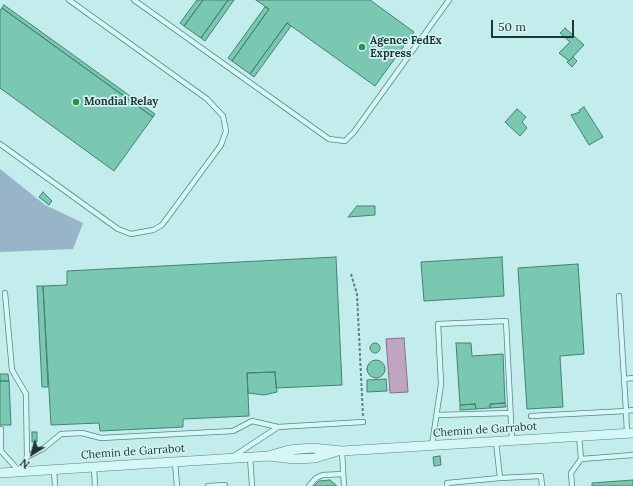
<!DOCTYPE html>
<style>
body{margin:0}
#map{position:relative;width:633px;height:486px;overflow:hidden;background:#c3ecec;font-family:Lora,serif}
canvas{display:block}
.north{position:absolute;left:12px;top:434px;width:40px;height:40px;-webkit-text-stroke:3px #d2f3f3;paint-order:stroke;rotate:217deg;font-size:11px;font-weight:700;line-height:16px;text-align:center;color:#1e3530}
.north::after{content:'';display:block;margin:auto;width:14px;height:18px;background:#1e3530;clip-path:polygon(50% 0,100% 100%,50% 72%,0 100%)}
.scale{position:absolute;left:491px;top:20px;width:83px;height:18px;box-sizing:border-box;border:2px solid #1e3530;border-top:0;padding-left:5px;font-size:12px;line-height:14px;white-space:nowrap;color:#1e3530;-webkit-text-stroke:3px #d2f3f3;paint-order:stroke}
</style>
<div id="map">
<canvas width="633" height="486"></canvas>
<div class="north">N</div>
<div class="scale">50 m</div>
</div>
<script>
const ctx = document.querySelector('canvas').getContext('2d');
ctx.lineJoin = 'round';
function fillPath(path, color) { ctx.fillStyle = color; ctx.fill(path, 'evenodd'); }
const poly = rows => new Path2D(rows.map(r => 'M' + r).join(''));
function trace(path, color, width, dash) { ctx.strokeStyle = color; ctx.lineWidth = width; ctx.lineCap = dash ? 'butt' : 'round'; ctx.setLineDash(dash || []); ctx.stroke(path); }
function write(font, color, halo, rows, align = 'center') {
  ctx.font = font + ' Lora,serif'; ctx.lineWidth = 3.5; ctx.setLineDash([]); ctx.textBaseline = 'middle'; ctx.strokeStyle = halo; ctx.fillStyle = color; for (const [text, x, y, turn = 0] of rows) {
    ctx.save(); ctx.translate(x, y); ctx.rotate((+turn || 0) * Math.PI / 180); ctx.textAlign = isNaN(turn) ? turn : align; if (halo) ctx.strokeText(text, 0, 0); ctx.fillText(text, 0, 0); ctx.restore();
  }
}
fillPath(poly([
 [0,169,45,205,83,223,73,249,0,252]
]), '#97b4c9');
const water = poly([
 [404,338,408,392,390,393,386,339,404,338]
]);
fillPath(water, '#bfa5bf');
trace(water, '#8c6c8b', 1);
const building = poly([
 [197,0,203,0,184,26,180,23,197,0],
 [203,0,228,0,201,38,184,26,203,0],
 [228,0,234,0,205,41,201,38,228,0],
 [256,0,370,0,414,32,375,86,287,23,250,74,232,61,269,9,256,0],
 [4,5,155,114,153,117,2,8,4,5],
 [265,7,269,9,232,61,228,58,265,7],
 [2,8,153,117,114,171,0,88,0,10,2,8],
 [287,23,291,26,254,77,250,74,287,23],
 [565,28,584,45,569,61,559,53,570,42,560,33,565,28],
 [573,57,577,61,572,67,567,62,573,57],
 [584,107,603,137,589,145,571,115,580,112,579,110,584,107],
 [517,109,526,117,522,122,527,128,520,136,505,122,517,109],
 [43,192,52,201,49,205,39,197,43,192],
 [357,206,375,206,375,215,348,217,357,206],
 [336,257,342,385,276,388,275,372,247,373,249,416,183,419,183,427,100,431,99,423,51,425,43,286,67,285,67,271,336,257],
 [502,257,504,296,424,301,421,262,502,257],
 [578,264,584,354,560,356,563,407,527,409,518,268,578,264],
 [37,286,43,286,48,387,42,387,37,286],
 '370 348a5 5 0 1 1 10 0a5 5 0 1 1-10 0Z',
 [456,343,471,343,472,356,503,354,505,403,490,404,490,408,476,409,475,404,460,405,456,343],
 '367 369a9 9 0 1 1 18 0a9 9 0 1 1-18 0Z',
 [275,372,277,392,264,395,248,393,247,373,275,372],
 [0,374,8,374,9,381,0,381,0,374],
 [386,379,387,391,367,392,367,380,386,379],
 [0,381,9,381,11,425,0,425,0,381],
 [505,403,506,407,490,408,490,404,505,403],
 [475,404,476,409,460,410,460,405,475,404],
 [32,432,37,432,37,442,32,442,32,432],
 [440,456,441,465,434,466,433,457,440,456],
 [330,480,337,486,314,486,319,481,330,480],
 [633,480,633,486,592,486,592,483,633,480]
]);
fillPath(building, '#7ac8b2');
trace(building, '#42836f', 1);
const service = poly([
 [134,0,329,139,345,141,354,132,449,0],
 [0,144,118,229,131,234,153,230,162,225,221,145,226,131,223,116,207,99,69,0],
 [619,296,626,411,633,410],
 [624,379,633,378],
 [437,415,510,413],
 [531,416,626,411,627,433],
 [1,429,1,451,19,471,27,457,26,394,12,370,5,293],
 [496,442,500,478,541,476,542,486],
 [432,445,441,384,438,324,506,321,512,441],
 [342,451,344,486],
 [234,456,278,427],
 [27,457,44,448,61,434,82,433,101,438,233,431,252,421,278,427,363,422],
 [250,457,252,486],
 [581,459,633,455],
 [175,462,177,486],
 [94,467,95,486],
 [54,470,55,486],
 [208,486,225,485],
 [309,486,316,478,323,475,343,474],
 [447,486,447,483,500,478],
 [572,486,571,473,581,459,579,436]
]);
const minor = poly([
 [268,456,289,450,312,448,342,451,633,433],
 [0,473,268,456,295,459,315,458,335,452]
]);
trace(service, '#5b857e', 6);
trace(minor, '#5b857e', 10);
trace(poly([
 [351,274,357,294,363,416]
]), '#5b857e', 2, [3, 2]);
trace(service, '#d5f7f7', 4.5);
trace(minor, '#d5f7f7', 9);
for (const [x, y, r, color] of [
 [362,47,4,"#2d914a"],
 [76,102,4,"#2d914a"]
]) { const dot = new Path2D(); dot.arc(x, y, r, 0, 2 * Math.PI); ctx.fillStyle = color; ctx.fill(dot); trace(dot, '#d2f3f3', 1.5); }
write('bold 11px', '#1e3530', '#d2f3f3', [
 ["Agence FedEx",370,41],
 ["Express",370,54],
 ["Mondial Relay",84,102]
], 'left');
write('11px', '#1e3530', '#d2f3f3', [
 ["Chemin de Garrabot",485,430,-4],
 ["Chemin de Garrabot",133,452,-4]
]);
</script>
